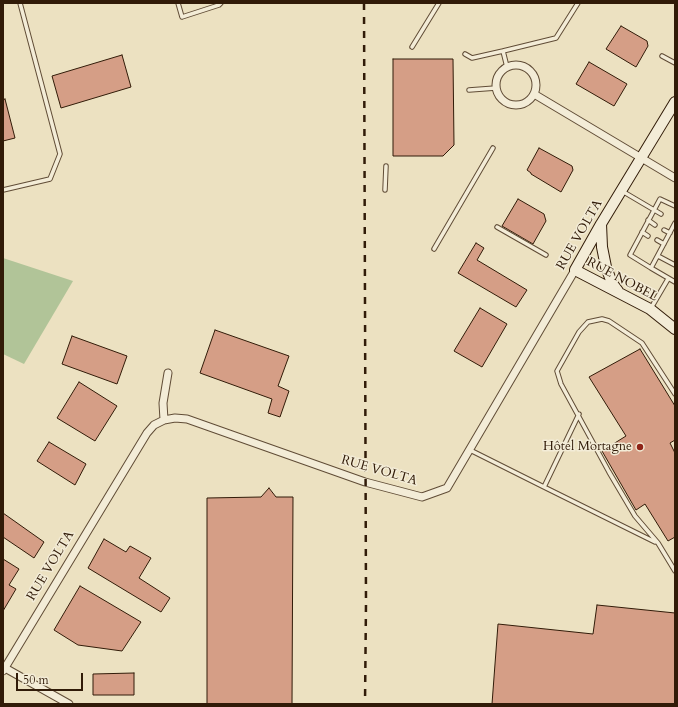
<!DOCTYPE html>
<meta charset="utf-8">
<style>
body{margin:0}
#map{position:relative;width:678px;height:707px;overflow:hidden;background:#ece1c1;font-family:Cardo,serif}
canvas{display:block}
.frame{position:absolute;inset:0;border:4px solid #311b08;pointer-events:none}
.scale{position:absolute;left:16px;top:673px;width:67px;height:18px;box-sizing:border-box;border:2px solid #311b08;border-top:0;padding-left:5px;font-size:12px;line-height:14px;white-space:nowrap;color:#311b08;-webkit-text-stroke:3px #f3ecd7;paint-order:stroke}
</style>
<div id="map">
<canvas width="678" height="707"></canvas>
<div class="frame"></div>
<div class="scale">50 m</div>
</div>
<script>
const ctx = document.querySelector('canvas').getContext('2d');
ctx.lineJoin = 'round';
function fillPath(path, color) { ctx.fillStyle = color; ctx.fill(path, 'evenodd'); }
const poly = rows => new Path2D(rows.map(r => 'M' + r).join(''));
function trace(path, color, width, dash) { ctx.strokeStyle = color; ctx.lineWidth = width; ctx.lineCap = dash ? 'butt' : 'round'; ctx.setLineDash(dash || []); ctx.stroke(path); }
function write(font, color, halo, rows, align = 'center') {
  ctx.font = font + ' Cardo,serif'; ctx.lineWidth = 3; ctx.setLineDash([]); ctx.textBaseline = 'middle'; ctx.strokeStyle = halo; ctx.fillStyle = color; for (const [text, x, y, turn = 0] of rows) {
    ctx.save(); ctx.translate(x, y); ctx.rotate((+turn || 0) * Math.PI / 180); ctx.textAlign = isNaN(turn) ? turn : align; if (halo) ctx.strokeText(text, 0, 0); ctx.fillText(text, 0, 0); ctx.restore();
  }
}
fillPath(poly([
 [3,258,73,281,24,364,3,354]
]), '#b1c498');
const building = poly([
 [621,26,647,41,648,46,636,67,606,49,621,26],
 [122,55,131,87,61,108,52,76,122,55],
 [393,59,453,59,454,145,443,156,393,156,393,59],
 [589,62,627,84,614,106,576,84,589,62],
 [5,99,15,138,3,141,3,100,5,99],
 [539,148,572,166,573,170,561,192,531,174,531,173,527,170,539,148],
 [518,199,544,214,546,221,533,244,502,226,518,199],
 [476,243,484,248,477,260,527,290,516,307,458,273,476,243],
 [480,308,507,324,482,367,454,351,480,308],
 [215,330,289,356,278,386,289,391,280,417,268,413,272,399,200,373,215,330],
 [72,336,127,356,117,384,62,364,72,336],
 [640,349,675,406,675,440,670,443,675,453,675,537,668,541,645,504,636,510,602,451,626,436,589,377,640,349],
 [79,382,117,406,95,441,57,418,79,382],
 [49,442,86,464,75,485,37,461,49,442],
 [269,488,276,497,293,497,292,704,207,704,207,498,261,497,269,488],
 [3,513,44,542,34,558,3,537,3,513],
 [104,539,126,552,130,546,151,558,139,578,170,598,161,612,88,568,104,539],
 [3,559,19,569,9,585,16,589,3,611,3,559],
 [80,586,141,622,122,651,78,645,54,630,80,586],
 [597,605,675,613,675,704,492,704,498,624,593,634,597,605],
 [134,673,134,695,93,695,93,674,134,673]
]);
fillPath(building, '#d59e86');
trace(building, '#311b08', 1);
const lane = poly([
 [178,3,182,17,219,5,221,3],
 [412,47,439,3],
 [465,54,472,58,503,51],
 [662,56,675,63],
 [507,67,503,51,556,38,578,3],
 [469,90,496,88],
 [3,190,50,179,60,154,20,3],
 [385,190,386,166],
 [622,191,661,214],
 [675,206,660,199,630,255,651,268,675,223],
 [648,220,655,225],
 [497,227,546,255],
 [664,230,670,233],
 [642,232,648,236],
 [657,240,664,244],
 [434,249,493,148],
 [658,256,675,265],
 [651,268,675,282],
 [651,308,668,279],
 [675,394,642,343,609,321,602,319,588,322,579,332,557,371,561,384,609,472,635,516,658,543,675,571],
 [579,414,544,487,655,542],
 [470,450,544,487]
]);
const street = poly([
 '496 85a20 20 0 1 1 40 0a20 20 0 1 1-40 0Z',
 [534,94,675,178],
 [164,420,163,403,168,373],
 [5,668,69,704],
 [3,671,147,433,154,425,164,420,175,418,187,419,365,482,422,497,447,488,575,270]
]);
const secondary = poly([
 [675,102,601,224,575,270,650,309,675,329],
 [601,224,602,247,606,267,612,283,618,291]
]);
trace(lane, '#604c36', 5.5);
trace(street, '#604c36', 9);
trace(secondary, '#311b08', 12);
trace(lane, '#f3ecd7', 3.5);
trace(street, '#f3ecd7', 7);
trace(secondary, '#f3ecd7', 10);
trace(poly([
 [364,3,366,603,365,704]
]), '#311b08', 2.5, [7, 7]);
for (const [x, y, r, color] of [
 [640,447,4,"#8f2418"]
]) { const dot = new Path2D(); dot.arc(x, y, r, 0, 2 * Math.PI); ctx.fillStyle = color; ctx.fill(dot); trace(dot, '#f3ecd7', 1.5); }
write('13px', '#311b08', '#f3ecd7', [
 ["RUE VOLTA",580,235,-60],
 ["RUE NOBEL",622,280,28],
 ["RUE VOLTA",379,471,16],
 ["RUE VOLTA",51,566,-59]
]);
write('13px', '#311b08', '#f3ecd7', [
 ["Hôtel Mortagne",632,447]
], 'right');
</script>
